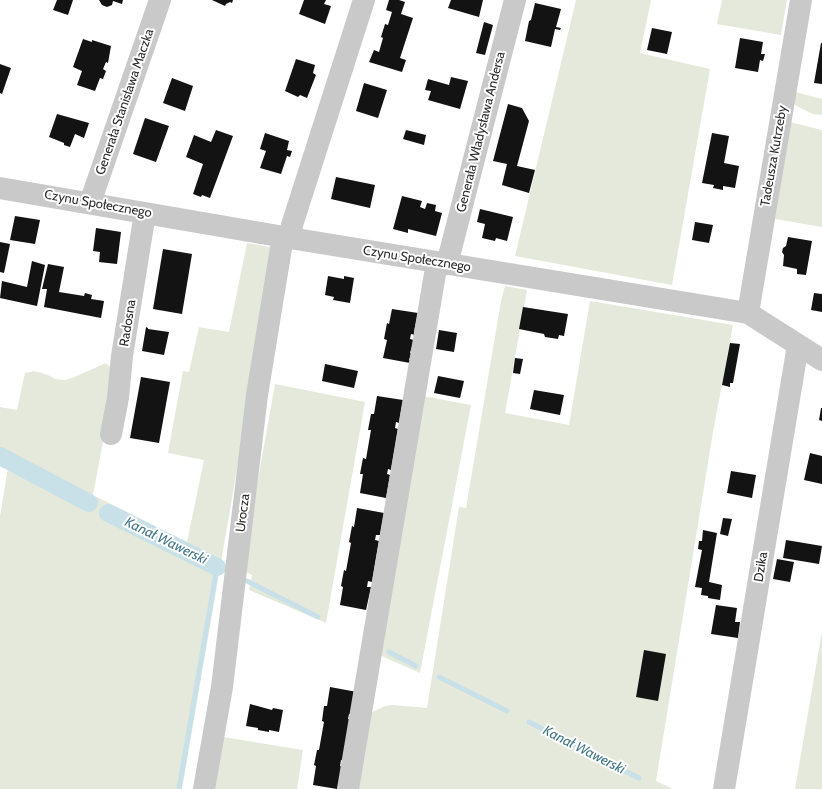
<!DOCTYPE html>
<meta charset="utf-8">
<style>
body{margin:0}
canvas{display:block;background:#fff}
</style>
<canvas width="822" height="789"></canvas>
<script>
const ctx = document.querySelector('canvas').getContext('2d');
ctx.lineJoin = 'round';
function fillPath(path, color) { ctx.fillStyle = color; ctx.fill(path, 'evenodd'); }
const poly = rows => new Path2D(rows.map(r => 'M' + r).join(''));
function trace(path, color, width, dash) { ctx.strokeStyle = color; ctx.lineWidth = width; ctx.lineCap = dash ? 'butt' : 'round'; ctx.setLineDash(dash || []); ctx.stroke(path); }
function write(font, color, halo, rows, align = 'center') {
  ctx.font = font + ' Cabin,sans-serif'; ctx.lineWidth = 4; ctx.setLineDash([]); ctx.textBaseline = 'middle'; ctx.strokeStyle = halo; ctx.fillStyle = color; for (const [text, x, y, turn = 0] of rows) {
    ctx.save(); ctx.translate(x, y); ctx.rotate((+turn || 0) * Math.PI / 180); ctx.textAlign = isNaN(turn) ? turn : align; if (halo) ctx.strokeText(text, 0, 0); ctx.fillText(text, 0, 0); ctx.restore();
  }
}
fillPath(poly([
 [576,0,651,0,640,53,710,69,672,285,515,256],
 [722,0,787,0,781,35,717,24],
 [795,92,822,99,822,115,813,114,800,108,793,103],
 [790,122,822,130,822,227,775,219],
 [247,243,275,248,182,789,0,789,0,516,8,468,0,464,0,407,17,410,25,373,34,371,48,375,55,379,65,380,72,378,106,363,116,372,93,495,187,542,204,460,168,453,183,371,189,372,199,327,229,332],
 [505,286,527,290,505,413,569,425,590,301,733,325,713,432,656,781,673,789,354,789,366,715,385,706,393,705,427,708,459,507,466,508,501,301],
 [275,384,365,402,326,623,249,590,252,575,242,570],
 [423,396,471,405,420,673,377,654],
 [822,631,822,789,795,789],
 [223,737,303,750,297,789,214,789]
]), '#e4e9db');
trace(poly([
 [247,581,318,617],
 [389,652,416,666],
 [439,677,507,711],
 [529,722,639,778],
 [179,789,217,567,224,570]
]), '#c8e0e7', 5);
trace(poly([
 [0,456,89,503],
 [108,513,217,567]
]), '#c8e0e7', 18);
fillPath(poly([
 [57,0,73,0,68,15,53,10],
 [99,0,123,0,122,4,113,1,112,5,107,7,102,5],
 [212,0,233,0,232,3,230,2,226,4,225,6],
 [304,0,326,0,324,4,331,6,325,24,299,14],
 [389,0,399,0,405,2,401,14,413,18,400,58,406,60,402,72,369,62,374,50,379,52,383,38,381,37,385,24,388,25,392,12,386,10],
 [451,0,483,0,479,17,448,8],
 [535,3,561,9,556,27,561,28,560,30,555,29,551,47,525,41,529,21,531,20],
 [484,22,493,25,485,55,476,53],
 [652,28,672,32,667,54,647,50],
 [740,38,763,42,761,54,765,54,763,61,760,60,758,72,735,68],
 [83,39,92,42,92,40,111,46,108,63,106,62,103,69,106,71,103,79,100,78,95,91,77,85,82,71,73,67],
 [821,43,822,43,822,84,814,83],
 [296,59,315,65,313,73,316,75,307,98,300,95,298,97,285,91],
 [0,64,11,68,2,94,0,93],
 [451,77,468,81,460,109,428,100,431,91,425,90,428,79,449,85],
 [172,78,193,86,185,111,163,103],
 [364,83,387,90,378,118,356,111],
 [508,104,522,108,529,121,517,166,535,170,529,193,502,185,507,164,493,161],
 [57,114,89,123,84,138,75,134,70,147,64,145,64,143,49,137],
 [145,118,169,126,156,162,133,154],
 [216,130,233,136,210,198,202,195,201,197,193,194,203,164,186,157,194,135,211,142],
 [406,130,426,135,424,145,403,139],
 [265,133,289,141,287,150,292,151,290,157,287,156,281,174,260,168,266,151,260,149],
 [712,133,729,136,724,163,739,166,735,188,723,186,723,190,713,188,714,185,702,183],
 [336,177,375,185,370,208,331,199],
 [402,196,422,201,420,207,425,209,427,203,436,205,435,211,442,213,436,236,408,229,408,233,393,229],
 [480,209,513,217,507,241,496,238,495,241,482,238,485,224,477,222],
 [15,216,40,220,35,244,10,240],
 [695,222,713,225,709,243,692,240],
 [96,228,121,232,117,264,99,262,100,252,93,251],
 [788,237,812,241,806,275,797,274,797,269,783,266,784,255,782,252,783,248,786,246],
 [0,242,10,244,4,273,0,272],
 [163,249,192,254,182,314,153,309],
 [32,261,45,265,37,306,0,298,2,281,27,287],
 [48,264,64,267,59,292,84,296,85,293,92,295,91,299,104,301,101,318,44,307,47,289,42,289],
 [328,276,344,279,344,276,354,278,350,303,333,300,334,297,325,295],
 [814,293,822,294,822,312,811,310],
 [523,307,568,314,564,336,559,335,558,339,545,337,544,334,519,329],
 [392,309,418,313,414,332,415,332,415,335,411,334,410,339,414,340,410,353,412,353,409,360,410,360,410,363,383,358,387,340,384,339,387,323,389,324],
 [146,327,148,328,148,329,169,332,164,355,142,351],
 [439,330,457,333,454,352,436,349],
 [730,343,740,344,733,383,730,383,730,387,722,385],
 [515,358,523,359,520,374,513,373],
 [325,364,358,371,354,388,322,381],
 [438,376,464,381,460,398,434,393],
 [141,377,170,382,159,443,130,438],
 [534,390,564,395,560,415,530,409],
 [377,396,403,400,399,423,396,422,395,428,398,429,391,470,388,469,387,474,390,475,386,498,360,493,363,474,360,474,363,458,366,459,371,430,368,430,371,414,374,414],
 [821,408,822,408,822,421,819,420],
 [810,453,822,456,822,484,804,480],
 [731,471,756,475,752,498,727,493],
 [357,508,384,513,380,535,376,535,375,540,379,541,372,582,368,581,367,587,371,587,366,610,340,605,343,587,341,586,344,570,346,571,351,543,349,542,352,526,354,527],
 [723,518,732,519,728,536,720,534],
 [703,530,717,533,709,582,722,585,720,600,708,598,708,596,701,595,702,588,695,587,702,550,698,549,699,541,702,541],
 [786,540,822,546,819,564,783,558],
 [777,559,794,562,790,582,773,579],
 [716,605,737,608,735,622,740,622,738,638,711,634],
 [644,650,666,654,658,701,636,697],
 [330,687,357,692,353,715,349,714,348,719,352,720,344,761,341,760,340,766,343,767,337,789,313,785,316,766,314,765,317,750,319,750,324,722,322,721,324,706,327,706],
 [250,704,272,710,273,708,283,710,279,732,269,730,269,732,258,730,258,728,246,726]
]), '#131313');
trace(poly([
 [0,188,290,238,748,313,822,360],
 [90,203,160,0],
 [290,238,292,225,364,0],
 [447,264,515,0],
 [748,313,801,0],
 [111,434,118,398,122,356,145,213],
 [204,789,222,687,257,395,283,236],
 [348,789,437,262],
 [724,789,798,345]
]), '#c9c9c9', 22);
write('13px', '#2c2c2c', '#fff', [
 ["Generała Stanisława Maczka",125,102,-71],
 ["Generała Władysława Andersa",481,132,-76],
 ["Tadeusza Kutrzeby",774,156,-80],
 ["Czynu Społecznego",98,204,10],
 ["Czynu Społecznego",417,259,9],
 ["Radosna",128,323,-81],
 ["Urocza",243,513,-83],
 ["Dzika",761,567,-81]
]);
write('italic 14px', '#427686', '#fff', [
 ["Kanał Wawerski",166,541,26],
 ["Kanał Wawerski",584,750,27]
]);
</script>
